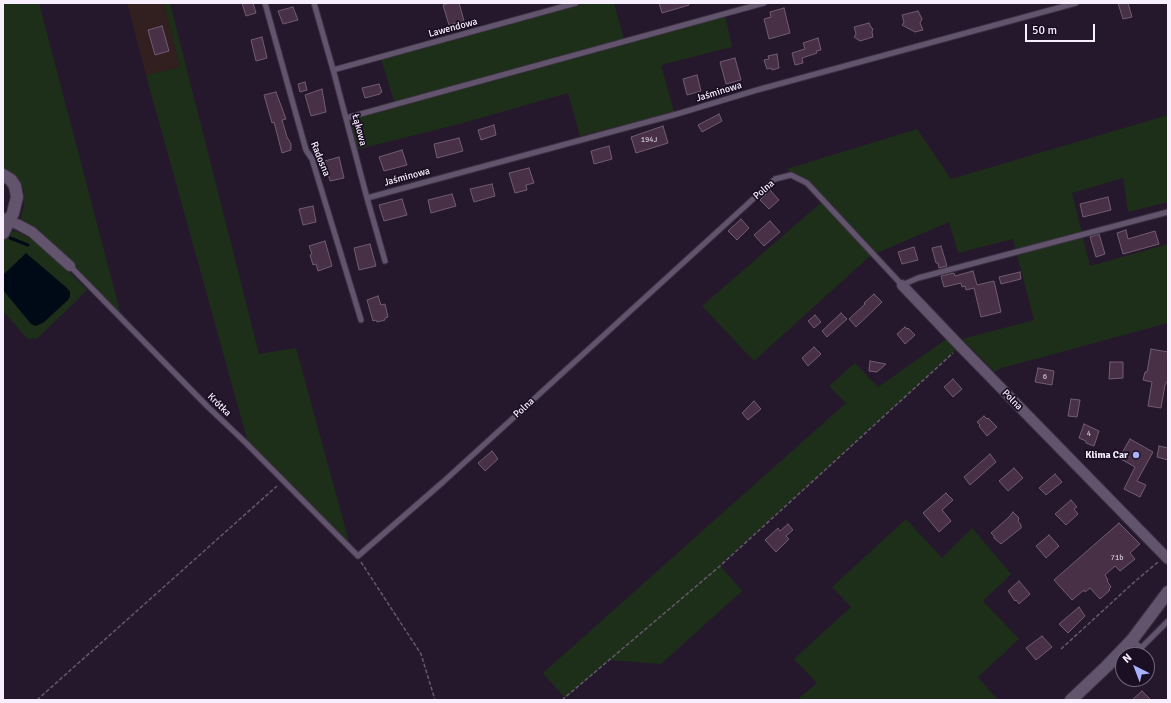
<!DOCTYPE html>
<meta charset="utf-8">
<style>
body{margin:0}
#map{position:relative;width:1171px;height:703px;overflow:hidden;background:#25182d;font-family:Signika,sans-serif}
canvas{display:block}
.frame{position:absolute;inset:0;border:4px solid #f8effe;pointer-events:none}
.north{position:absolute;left:1115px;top:647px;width:40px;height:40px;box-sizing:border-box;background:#1b0f23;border:1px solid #73697b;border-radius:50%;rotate:318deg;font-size:11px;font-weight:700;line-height:16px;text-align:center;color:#f8effe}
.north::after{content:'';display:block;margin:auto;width:14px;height:18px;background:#a7b1fc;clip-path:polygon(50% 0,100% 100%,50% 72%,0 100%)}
.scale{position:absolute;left:1025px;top:24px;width:70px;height:18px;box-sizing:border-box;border:2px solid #f8effe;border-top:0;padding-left:5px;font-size:12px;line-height:14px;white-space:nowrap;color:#f8effe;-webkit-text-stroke:3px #1b0f23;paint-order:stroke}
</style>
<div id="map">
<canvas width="1171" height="703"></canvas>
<div class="frame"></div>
<div class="north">N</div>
<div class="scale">50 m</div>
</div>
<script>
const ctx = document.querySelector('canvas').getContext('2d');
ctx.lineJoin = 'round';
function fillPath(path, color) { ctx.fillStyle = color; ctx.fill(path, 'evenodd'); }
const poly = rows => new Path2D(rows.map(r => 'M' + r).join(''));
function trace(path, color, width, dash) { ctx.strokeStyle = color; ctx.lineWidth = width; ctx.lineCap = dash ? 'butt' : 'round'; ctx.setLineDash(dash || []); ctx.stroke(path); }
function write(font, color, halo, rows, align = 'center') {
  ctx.font = font + ' Signika,sans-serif'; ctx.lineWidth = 3.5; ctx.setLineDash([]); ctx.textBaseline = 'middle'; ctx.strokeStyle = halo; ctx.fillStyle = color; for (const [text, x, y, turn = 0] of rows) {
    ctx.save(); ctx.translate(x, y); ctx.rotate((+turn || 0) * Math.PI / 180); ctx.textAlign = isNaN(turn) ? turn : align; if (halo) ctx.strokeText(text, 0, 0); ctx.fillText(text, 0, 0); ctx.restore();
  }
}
fillPath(poly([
 [127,3,164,3,180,67,146,75]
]), '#321f1f');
fillPath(poly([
 [3,3,39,3,122,319,38,237,19,225,24,205,24,191,18,179,3,169],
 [164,3,170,3,259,354,296,348,351,549,247,439,146,75,180,67],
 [576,3,614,3,625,43,725,14,732,47,661,65,674,112,580,136,568,93,463,123,355,150,347,115,394,101,381,59],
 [1168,115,1168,202,1128,212,1123,178,1072,193,1090,266,1168,244,1168,323,1002,368,995,372,962,339,1034,320,1013,239,958,253,949,222,870,256,754,361,702,306,823,201,807,183,791,175,787,169,917,129,951,179],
 [14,230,32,239,65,268,87,290,38,338,28,339,3,311,3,241,8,233],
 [948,338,960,346,720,565,742,591,661,664,609,660,565,698,543,673,846,403,829,386,855,363,878,387],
 [906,519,942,558,972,528,1011,574,983,601,1019,639,978,677,997,699,797,700,817,683,794,659,851,607,832,587]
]), '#1e2f19');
fillPath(poly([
 [26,253,67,288,70,292,70,296,68,300,43,323,35,326,31,324,3,290,3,275]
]), '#000a17');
trace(poly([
 [10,238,28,245]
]), '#000a17', 3);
const building = poly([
 [242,3,253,3,256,13,246,16,242,3],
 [450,3,459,3,464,21,449,25,443,5,450,3],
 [659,3,688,3,689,5,662,13,659,3],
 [1118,3,1128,3,1132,17,1123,19,1118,3],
 [293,7,298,20,283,24,278,11,293,7],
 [784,8,790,33,769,39,764,19,771,17,770,12,784,8],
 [918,11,922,19,920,23,923,30,915,32,902,25,904,22,902,15,918,11],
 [869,23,871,27,873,29,872,32,873,37,860,41,854,37,856,34,854,27,869,23],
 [162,26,169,51,155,55,148,30,162,26],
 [262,37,267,58,256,61,251,40,262,37],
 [818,38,821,50,816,51,817,53,802,58,803,63,795,65,792,53,805,49,803,43,818,38],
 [777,54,779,68,772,70,771,68,767,69,764,60,769,59,768,56,777,54],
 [735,58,741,80,726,84,720,62,735,58],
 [697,75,701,91,687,95,683,79,697,75],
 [305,82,307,90,300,92,298,84,305,82],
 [379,84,382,92,380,93,380,94,365,98,362,88,379,84],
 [322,89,326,112,311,116,305,95,322,89],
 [276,92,286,119,282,120,287,137,291,144,291,150,282,153,274,122,272,123,264,95,276,92],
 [719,114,722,121,702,132,698,125,719,114],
 [494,125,496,135,481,140,478,130,494,125],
 [663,126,668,143,636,153,631,137,663,126],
 [459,138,463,151,437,158,434,144,459,138],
 [609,146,612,159,594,164,591,151,609,146],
 [402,150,407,165,384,171,379,157,402,150],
 [339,157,344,178,330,181,325,161,339,157],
 [529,168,534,183,526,185,527,190,515,193,509,173,529,168],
 [492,184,495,196,474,202,470,189,492,184],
 [770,190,779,200,769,209,760,200,770,190],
 [452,194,456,206,431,213,428,200,452,194],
 [1108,197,1111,210,1083,217,1080,204,1108,197],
 [402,199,407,215,384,221,379,205,402,199],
 [313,206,316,222,303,225,299,209,313,206],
 [741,219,749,228,737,240,728,231,741,219],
 [770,221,780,232,764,246,754,235,770,221],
 [1126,230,1128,239,1155,231,1159,244,1123,254,1117,233,1126,230],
 [1099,234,1105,254,1096,257,1090,237,1099,234],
 [325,241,332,266,318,271,316,264,313,265,310,255,312,254,309,246,325,241],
 [370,244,376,266,359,270,354,248,370,244],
 [941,246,947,266,939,268,938,263,936,263,932,248,941,246],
 [914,247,918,260,902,264,898,252,914,247],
 [973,271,977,285,994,281,1001,312,981,317,974,288,966,290,965,286,962,287,961,283,944,287,941,276,954,273,955,276,973,271],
 [1020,272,1021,279,1001,284,999,277,1020,272],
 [874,294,882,302,856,327,849,319,865,304,864,303,874,294],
 [378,296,381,305,385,304,388,317,385,318,385,320,377,322,376,320,373,321,367,300,378,296],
 [841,313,847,319,827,337,822,331,841,313],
 [815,315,821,322,814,328,808,321,815,315],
 [905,327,907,329,908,328,915,335,905,344,897,334,905,327],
 [814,347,821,354,808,366,802,358,814,347],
 [1151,349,1168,352,1168,380,1165,385,1161,408,1148,406,1152,382,1143,380,1145,372,1147,372,1151,349],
 [870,361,886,364,877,372,869,371,870,361],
 [1110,362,1123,362,1123,378,1109,379,1110,362],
 [1038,368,1054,371,1052,385,1035,382,1038,368],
 [953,379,962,389,953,397,944,387,953,379],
 [1071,399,1080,400,1077,417,1068,416,1071,399],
 [754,401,761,409,748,420,742,413,754,401],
 [984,416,987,419,988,418,997,427,987,436,979,426,980,425,977,422,984,416],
 [1084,424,1099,431,1094,446,1086,443,1086,441,1079,438,1084,424],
 [1130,439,1153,452,1137,481,1146,485,1140,497,1124,489,1135,467,1119,458,1130,439],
 [1159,446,1168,448,1168,460,1157,457,1159,446],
 [492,451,498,459,485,471,478,463,492,451],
 [990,454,996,462,970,485,964,477,990,454],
 [1014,468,1023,478,1008,491,999,481,1014,468],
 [1055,474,1062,482,1046,495,1039,488,1055,474],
 [946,493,953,500,942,510,951,521,939,532,923,513,946,493],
 [1071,500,1077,507,1074,509,1078,514,1066,525,1055,514,1071,500],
 [1013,512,1019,518,1018,521,1021,525,1021,528,1001,544,994,538,994,536,991,533,1009,517,1013,512],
 [1119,523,1140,544,1130,553,1135,559,1120,571,1115,566,1105,575,1108,580,1107,581,1111,587,1109,589,1110,590,1100,599,1090,588,1085,592,1084,590,1072,600,1054,580,1119,523],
 [788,524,793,530,786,536,789,539,776,552,765,540,778,528,780,531,788,524],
 [1049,535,1059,546,1046,558,1036,546,1049,535],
 [1019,581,1030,594,1019,604,1016,600,1015,601,1008,591,1019,581],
 [1079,607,1085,616,1068,633,1059,624,1079,607],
 [1042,636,1052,647,1036,660,1026,648,1042,636],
 [1142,691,1151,700,1132,700,1142,691]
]);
fillPath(building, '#483147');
trace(building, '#725c72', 1);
const service = poly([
 [265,3,306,150,312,159,361,320],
 [314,3,334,73,367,198,385,261],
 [333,70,576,3],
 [346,118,764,3],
 [367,198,677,114,757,90,1076,3],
 [70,266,207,406,246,443,358,556,443,482,775,179,791,175,807,183,902,285,918,278,1168,212],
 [1133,641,1141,648,1168,621]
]);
const minor = poly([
 [3,218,19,225,32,232,70,266],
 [902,285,960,346,1168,559]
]);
const tertiary = poly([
 [3,175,11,180,15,186,17,197,13,213,3,233],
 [1071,700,1107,666,1132,640,1168,592]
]);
trace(service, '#3d3244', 7);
trace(minor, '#3d3244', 12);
trace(tertiary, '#3d3244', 14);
trace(poly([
 [361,562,421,654,435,700],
 [1061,649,1132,584,1158,562],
 [37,700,277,486],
 [562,700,720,566,953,353]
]), '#64596c', 1.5, [4, 2]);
trace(service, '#63546d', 5);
trace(minor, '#63546d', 10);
trace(tertiary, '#63546d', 12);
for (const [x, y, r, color] of [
 [1136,455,4,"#a7b1fc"]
]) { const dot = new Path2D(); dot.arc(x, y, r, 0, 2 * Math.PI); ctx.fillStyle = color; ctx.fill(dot); trace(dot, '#1b0f23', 1.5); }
write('8px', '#ccc0d0', null, [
 ["194J",649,140],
 ["6",1045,377],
 ["4",1089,434],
 ["71b",1117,558]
]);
write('10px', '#f8effe', '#1b0f23', [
 ["Lawendowa",453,28,-15],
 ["Jaśminowa",719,92,-17],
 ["Łąkowa",359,130,75],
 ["Radosna",320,159,68],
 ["Jaśminowa",407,177,-15],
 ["Polna",764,190,-41],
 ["Polna",1012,400,46],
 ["Krótka",219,405,44],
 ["Polna",524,408,-43]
]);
write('bold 10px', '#f8effe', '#1b0f23', [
 ["Klima Car",1128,455]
], 'right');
</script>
